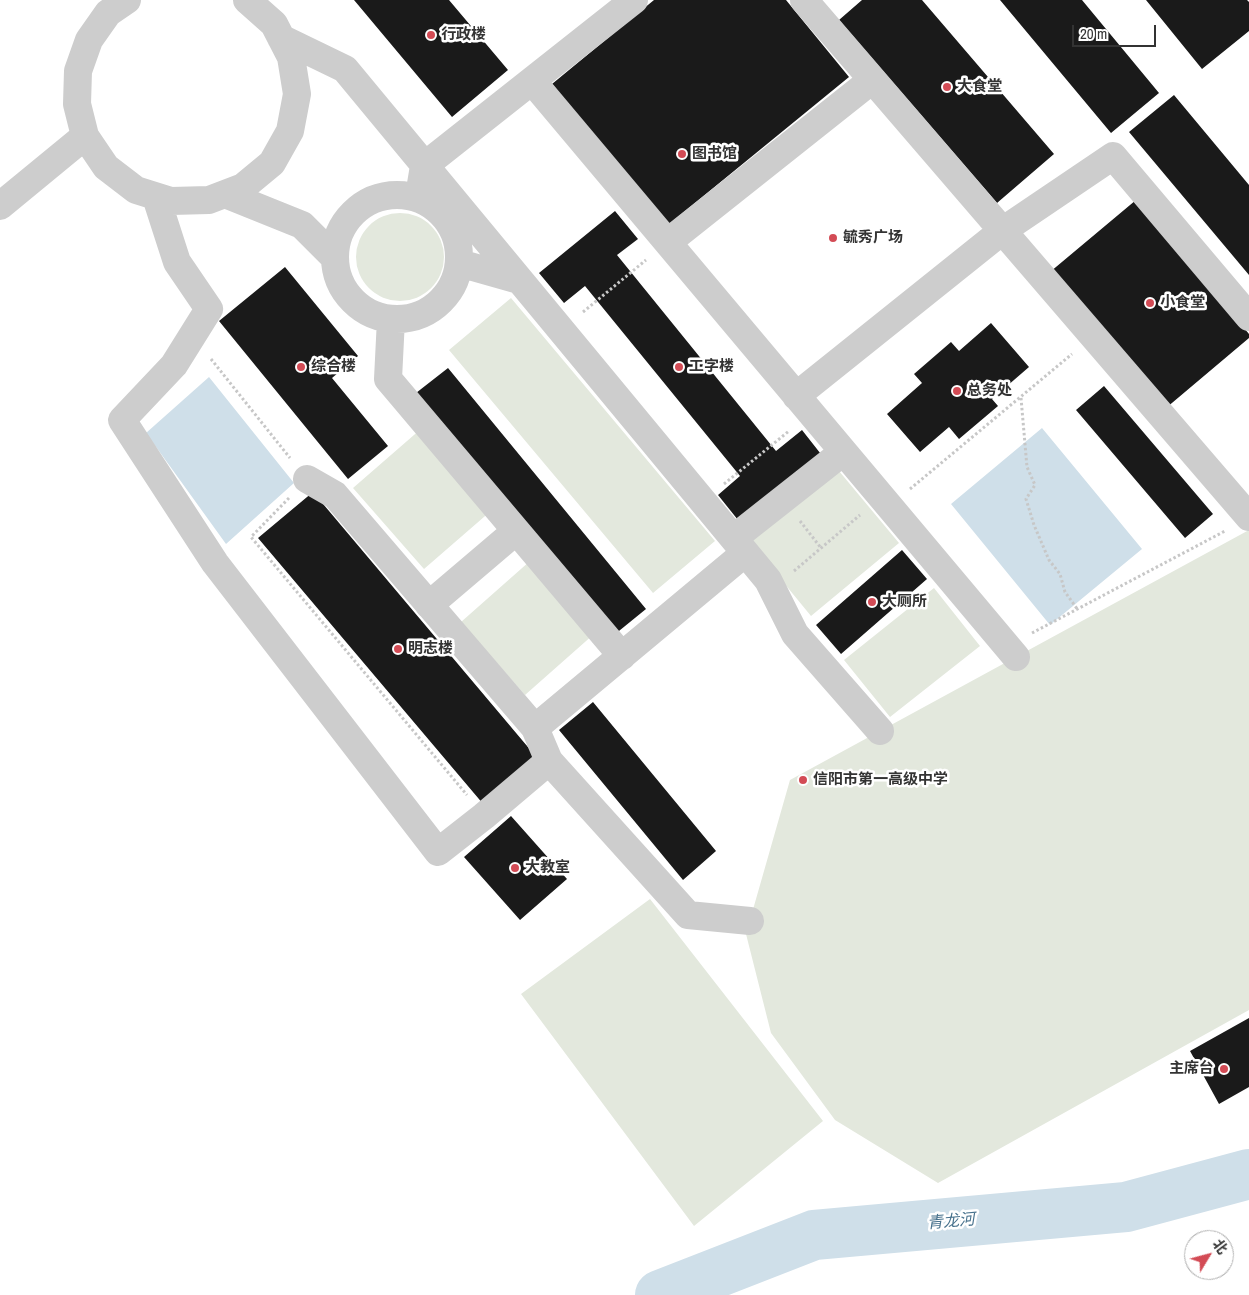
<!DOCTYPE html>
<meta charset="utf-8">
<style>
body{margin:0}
#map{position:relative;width:1249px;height:1295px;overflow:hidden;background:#fff;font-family:"Archivo Narrow","Noto Sans SC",sans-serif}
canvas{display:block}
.north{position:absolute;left:1184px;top:1230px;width:50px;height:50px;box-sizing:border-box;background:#fff;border:1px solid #adadad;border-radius:50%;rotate:53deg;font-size:14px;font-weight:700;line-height:20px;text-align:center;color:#333}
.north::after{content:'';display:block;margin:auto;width:18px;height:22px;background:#d34b55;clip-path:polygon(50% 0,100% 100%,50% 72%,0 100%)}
.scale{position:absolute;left:1072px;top:25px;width:84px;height:22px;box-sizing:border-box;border:2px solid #333;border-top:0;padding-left:6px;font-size:15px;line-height:18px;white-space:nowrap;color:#333;-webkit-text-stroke:4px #fff;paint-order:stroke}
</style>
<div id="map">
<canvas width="1249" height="1295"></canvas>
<div class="north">北</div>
<div class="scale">20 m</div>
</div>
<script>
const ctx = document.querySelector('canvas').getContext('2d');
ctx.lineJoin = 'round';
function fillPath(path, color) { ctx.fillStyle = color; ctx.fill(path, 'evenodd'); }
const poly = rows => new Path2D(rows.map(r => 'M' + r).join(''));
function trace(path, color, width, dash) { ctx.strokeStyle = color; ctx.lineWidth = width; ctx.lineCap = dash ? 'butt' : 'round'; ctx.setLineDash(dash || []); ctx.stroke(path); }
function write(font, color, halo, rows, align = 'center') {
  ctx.font = font + ' "Archivo Narrow","Noto Sans SC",sans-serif'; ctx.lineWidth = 5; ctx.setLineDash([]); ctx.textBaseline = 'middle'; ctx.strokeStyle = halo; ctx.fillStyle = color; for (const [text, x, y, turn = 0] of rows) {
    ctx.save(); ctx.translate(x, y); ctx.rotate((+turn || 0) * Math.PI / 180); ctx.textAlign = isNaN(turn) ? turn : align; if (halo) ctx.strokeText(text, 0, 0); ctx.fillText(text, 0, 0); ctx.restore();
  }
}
fillPath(poly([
 '356 257a44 44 0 1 1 88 0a44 44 0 1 1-88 0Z',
 [511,298,715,541,653,593,449,350],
 [422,428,492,510,424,569,353,488],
 [834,465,899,543,811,616,747,538],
 [1249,530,1249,1010,938,1183,835,1120,771,1033,746,934,790,780],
 [530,561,594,634,525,695,461,622],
 [934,588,980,646,890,717,844,660],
 [650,899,823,1121,694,1226,521,994]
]), '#e3e8dd');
fillPath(poly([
 [209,377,294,483,226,544,146,433],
 [1042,428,1142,549,1050,625,951,504]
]), '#cfdfe9');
trace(poly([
 [660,1295,814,1235,1126,1207,1249,1174]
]), '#cfdfe9', 50);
fillPath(poly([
 [354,0,449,0,508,70,452,117],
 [654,0,786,0,849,77,668,225,552,84],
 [862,0,922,0,1054,154,997,203,839,20],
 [1000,0,1082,0,1159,93,1111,133],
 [1146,0,1247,0,1249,2,1249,31,1202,69],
 [1174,95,1249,185,1249,275,1129,132],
 [1136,200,1249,334,1249,338,1166,408,1050,272],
 [615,211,638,239,617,255,776,451,802,430,824,458,742,525,718,495,740,476,585,286,564,303,539,273],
 [285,267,358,356,332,378,388,446,348,479,219,321],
 [991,323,1029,367,992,399,998,406,959,439,949,427,920,452,887,414,922,383,914,374,951,342,959,351],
 [448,368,646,609,614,635,416,393],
 [1104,386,1213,514,1185,538,1076,410],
 [313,492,538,759,484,805,258,538],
 [902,550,927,579,841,654,816,625],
 [593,702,716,851,683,880,559,730],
 [511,816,567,879,520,920,464,857],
 [1249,1018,1249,1087,1219,1104,1190,1051]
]), '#1a1a1a');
trace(poly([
 [583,312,646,260],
 [211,359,290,458],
 [1021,398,1027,467,1035,485,1026,499,1034,525,1049,560,1060,574,1065,592,1078,610],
 [724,484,789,431],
 [910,489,1072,354],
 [289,498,251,537,467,795],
 [800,521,821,548],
 [794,571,860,515],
 [1032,633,1225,531]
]), '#c7c7c7', 3, [2.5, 2.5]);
trace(poly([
 [127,0,108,13,89,40,78,71,77,104,85,136,106,167,136,190,171,201,209,200,243,187,272,163,290,131,297,94,291,57,274,24,247,0],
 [804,0,1249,517],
 [281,38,345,69,768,580,795,634,880,731],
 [532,81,1016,657],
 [421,184,424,166,634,0],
 [225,194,302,225,335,258],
 '335 257a62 62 0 1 1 124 0a62 62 0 1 1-124 0Z',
 [156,197,177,262,209,309,174,365,122,420,215,563,438,852,484,816,549,761,535,728,335,495,307,479],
 [0,206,85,136],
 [668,242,872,80],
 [459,263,519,280],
 [391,319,388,379,622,656],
 [796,396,1002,231,1113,156,1249,317],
 [734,538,843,452],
 [429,605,516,531],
 [535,728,745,553],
 [549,761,688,915,750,921]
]), '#cdcdcd', 28);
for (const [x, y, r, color] of [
 [431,35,5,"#d34b55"],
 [947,87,5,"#d34b55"],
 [682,154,5,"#d34b55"],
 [833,238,5,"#d34b55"],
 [1150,303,5,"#d34b55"],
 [301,367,5,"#d34b55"],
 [679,367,5,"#d34b55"],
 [957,391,5,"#d34b55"],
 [872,602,5,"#d34b55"],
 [398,649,5,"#d34b55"],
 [803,780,5,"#d34b55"],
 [515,868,5,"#d34b55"],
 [1224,1069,5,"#d34b55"]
]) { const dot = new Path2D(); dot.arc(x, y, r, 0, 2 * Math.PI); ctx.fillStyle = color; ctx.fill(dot); trace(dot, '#fff', 2); }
write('bold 15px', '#333', '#fff', [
 ["行政楼",441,35],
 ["大食堂",957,87],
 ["图书馆",692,154],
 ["毓秀广场",843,238],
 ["小食堂",1160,303],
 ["综合楼",311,367],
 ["工字楼",689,367],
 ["总务处",967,391],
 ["大厕所",882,602],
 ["明志楼",408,649],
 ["信阳市第一高级中学",813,780],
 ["大教室",525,868],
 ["主席台",1214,1069,"right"]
], 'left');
write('italic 16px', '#48728d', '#fff', [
 ["青龙河",951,1222,-5]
]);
</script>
